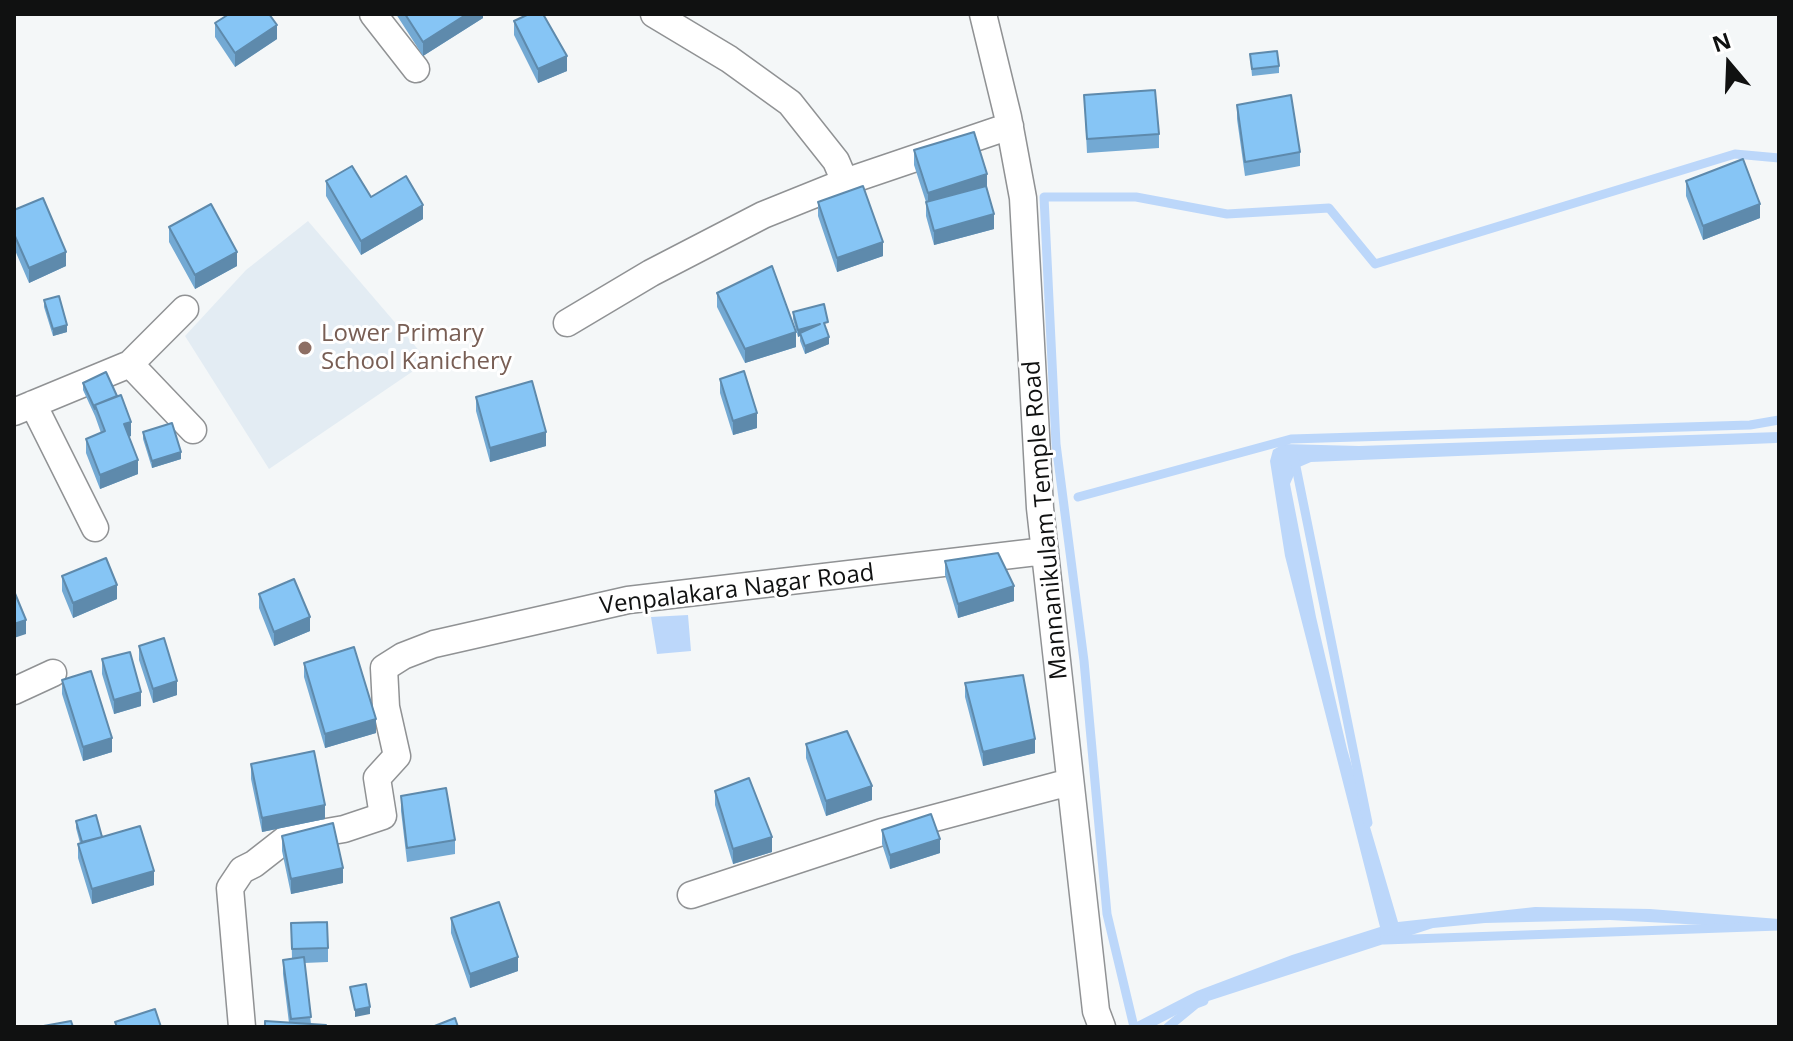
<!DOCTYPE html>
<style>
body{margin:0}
#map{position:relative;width:1793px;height:1041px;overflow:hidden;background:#f4f7f8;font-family:"Open Sans",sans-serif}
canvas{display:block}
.frame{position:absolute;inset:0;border:16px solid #101111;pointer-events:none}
.north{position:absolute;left:1689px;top:24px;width:80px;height:80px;-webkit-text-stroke:6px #fff;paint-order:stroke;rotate:341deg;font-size:22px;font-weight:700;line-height:32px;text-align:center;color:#101111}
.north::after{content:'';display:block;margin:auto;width:28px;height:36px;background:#101111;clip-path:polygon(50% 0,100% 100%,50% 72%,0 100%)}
</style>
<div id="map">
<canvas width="1793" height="1041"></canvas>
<div class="frame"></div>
<div class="north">N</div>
</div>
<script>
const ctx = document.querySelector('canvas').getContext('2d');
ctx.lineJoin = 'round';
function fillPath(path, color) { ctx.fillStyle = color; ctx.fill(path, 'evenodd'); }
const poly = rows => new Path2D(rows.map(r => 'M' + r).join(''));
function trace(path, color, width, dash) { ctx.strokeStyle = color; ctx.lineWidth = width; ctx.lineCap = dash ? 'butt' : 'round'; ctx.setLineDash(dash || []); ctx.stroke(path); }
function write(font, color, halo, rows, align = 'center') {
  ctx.font = font + ' "Open Sans",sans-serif'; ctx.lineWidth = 6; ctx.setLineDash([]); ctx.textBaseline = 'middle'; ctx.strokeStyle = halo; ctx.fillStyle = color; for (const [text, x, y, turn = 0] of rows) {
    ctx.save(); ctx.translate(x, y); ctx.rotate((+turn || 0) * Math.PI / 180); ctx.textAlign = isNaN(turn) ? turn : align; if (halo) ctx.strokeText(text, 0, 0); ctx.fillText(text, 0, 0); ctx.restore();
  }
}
fillPath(poly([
 [308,221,428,361,269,469,185,336,246,270]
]), '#e3ecf3');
fillPath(poly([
 [1779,432,1779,442,1776,443,1311,462,1297,468,1290,484,1316,617,1347,749,1398,922,1535,907,1650,909,1779,919,1779,929,1610,920,1485,923,1433,928,1193,1006,1153,1027,1127,1027,1197,991,1292,955,1380,927,1285,556,1270,461,1273,450,1283,444,1359,446],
 [688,615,691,651,657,654,651,617]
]), '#bcd7fa');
trace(poly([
 [1294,457,1368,823],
 [1078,497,1291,439,1750,425,1779,420],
 [1384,940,1779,926],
 [1134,1027,1107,914,1084,661,1056,444,1044,197,1136,197,1227,214,1329,208,1375,264,1735,154,1779,158],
 [1168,1027,1196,1004,1204,1001]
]), '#bcd7fa', 9);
const minor = poly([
 [373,14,416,69],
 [654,14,729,59,790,103,836,161,845,182],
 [983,14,1008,117,1023,198,1040,508,1096,1011,1102,1027],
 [567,323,651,273,763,215,845,182,1010,126],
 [130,364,193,430],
 [33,404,95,528],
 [14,412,130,364,185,309],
 [14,691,53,673],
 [691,895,882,832,1070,782],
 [242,1027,230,888,242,870,254,864,286,839,344,829,383,816,377,778,397,756,386,707,384,668,403,656,434,644,628,600,1045,551]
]);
trace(minor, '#909294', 29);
trace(minor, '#fff', 26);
fillPath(poly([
 [396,14,483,14,483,18,423,56],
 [514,21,567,71,538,83,514,35],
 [215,23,277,39,235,67,215,37],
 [1250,54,1279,66,1279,73,1252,76],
 [1084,95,1159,134,1159,148,1087,153],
 [1237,105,1300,152,1300,166,1245,176,1237,119],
 [914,150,987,188,994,229,934,245,926,216,926,202,914,165],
 [326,181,371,197,423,219,361,255,326,196],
 [1686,181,1760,218,1703,240,1686,196],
 [818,202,883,256,837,272,818,216],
 [14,210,66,266,29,283,14,248],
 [169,227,237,266,195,289,169,242],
 [717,293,796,347,745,363,717,307],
 [44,300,67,332,53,336,44,307],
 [793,312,828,330,826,330,829,344,805,354,800,341,800,336,798,337,793,319],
 [720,379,757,428,733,435,720,393],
 [83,383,131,436,129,437,138,474,100,489,86,453,86,439,101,433,95,416,83,390],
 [476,397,546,446,490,462,476,411],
 [143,432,181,459,152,468,143,439],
 [945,561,1014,601,958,618,945,575],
 [62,576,117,599,73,618,62,591],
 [259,594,310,631,274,646,259,608],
 [139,646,177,695,153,703,139,660],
 [102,659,141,706,114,714,102,674],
 [304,663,376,733,325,748,304,677],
 [62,680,112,752,83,761,62,694],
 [965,683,1035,753,983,766,965,697],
 [806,744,872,800,826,816,806,758],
 [251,764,325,819,262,832,251,779],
 [715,791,772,852,733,864,715,805],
 [401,796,455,840,455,854,407,862,401,811],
 [76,821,102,837,154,885,92,904,78,858,78,844,80,843,76,828],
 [882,830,940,853,890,869,882,844],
 [282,836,343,883,291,894,282,851],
 [451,918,518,971,470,988,451,933],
 [291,923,328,948,328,962,304,963,311,1024,289,1023,283,974,283,960,292,958]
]), '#73a9d3');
fillPath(poly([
 [467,14,483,14,483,18,423,56,423,42],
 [277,25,277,39,235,67,235,53],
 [567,56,567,71,538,83,538,69],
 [987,174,987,188,928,207,928,193],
 [1760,204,1760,218,1703,240,1703,226],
 [423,205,423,219,361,255,361,241],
 [994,214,994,229,934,245,934,231],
 [883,242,883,256,837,272,837,258],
 [66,252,66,266,29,283,29,268],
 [237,252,237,266,195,289,195,275],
 [820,324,800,333,800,336,798,337,798,330],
 [67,325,67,332,53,336,53,329],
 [796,332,796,347,745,363,745,349],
 [829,337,829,344,805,354,805,346],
 [757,413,757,428,733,435,733,421],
 [131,422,131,436,124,438,124,424],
 [546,432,546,446,490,462,490,448],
 [181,452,181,459,152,468,152,461],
 [138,460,138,474,100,489,100,475],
 [117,585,117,599,73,618,73,603],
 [1014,586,1014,601,958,618,958,604],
 [310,617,310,631,274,646,274,632],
 [26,620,26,634,14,638,14,624],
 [177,681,177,695,153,703,153,689],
 [141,692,141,706,114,714,114,700],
 [376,719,376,733,325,748,325,734],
 [112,738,112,752,83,761,83,747],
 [1035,739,1035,753,983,766,983,752],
 [872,786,872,800,826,816,826,801],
 [325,805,325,819,262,832,262,818],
 [772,837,772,852,733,864,733,849],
 [940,839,940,853,890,869,890,855],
 [343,868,343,883,291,894,291,879],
 [154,871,154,885,92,904,92,889],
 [518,957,518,971,470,988,470,974],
 [370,1007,370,1014,355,1017,355,1010]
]), '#5e8aac');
const building = poly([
 [229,14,269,14,277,25,235,53,215,23,229,14],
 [405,14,467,14,423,42,405,14],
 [529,14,543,14,567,56,538,69,514,21,529,14],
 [1277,51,1279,66,1252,69,1250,54,1277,51],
 [1155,90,1159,134,1087,139,1084,95,1155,90],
 [1291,95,1300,152,1245,162,1237,105,1291,95],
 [974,132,987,174,928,193,914,150,974,132],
 [1743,159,1760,204,1703,226,1686,181,1743,159],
 [352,166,371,197,406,176,423,205,361,241,326,181,352,166],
 [863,186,883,242,837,258,818,202,863,186],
 [986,186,994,214,934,231,926,202,986,186],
 [43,198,66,252,29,268,14,234,14,210,43,198],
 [211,204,237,252,195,275,169,227,211,204],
 [772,266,796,332,745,349,717,293,772,266],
 [59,296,67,325,53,329,44,300,59,296],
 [824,304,828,322,824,323,829,337,805,346,800,333,820,324,798,330,793,312,824,304],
 [744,371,757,413,733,421,720,379,744,371],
 [106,372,117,396,95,405,95,409,83,383,106,372],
 [532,381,546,432,490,448,476,397,532,381],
 [121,395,131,422,124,424,138,460,100,475,86,439,105,431,95,405,121,395],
 [172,423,181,452,152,461,143,432,172,423],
 [998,553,1014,586,958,604,945,561,998,553],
 [106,558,117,585,73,603,62,576,106,558],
 [294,579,310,617,274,632,259,594,294,579],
 [14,591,26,620,14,624,14,591],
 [164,638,177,681,153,689,139,646,164,638],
 [354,647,376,719,325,734,304,663,354,647],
 [130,652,141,692,114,700,102,659,130,652],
 [91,671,112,738,83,747,62,680,91,671],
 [1023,675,1035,739,983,752,965,683,1023,675],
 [847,731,872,786,826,801,806,744,847,731],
 [314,751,325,805,262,818,251,764,314,751],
 [749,778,772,837,733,849,715,791,749,778],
 [446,788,455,840,407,848,401,796,446,788],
 [931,814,940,839,890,855,882,830,931,814],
 [96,815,102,837,82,842,76,821,96,815],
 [333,823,343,868,291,879,282,836,333,823],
 [140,826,154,871,92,889,78,844,140,826],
 [499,902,518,957,470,974,451,918,499,902],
 [327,922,328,948,292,949,291,923,327,922],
 [304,957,311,1017,291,1019,283,960,304,957],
 [366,984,370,1007,355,1010,350,987,366,984],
 [155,1009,161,1027,117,1027,115,1022,155,1009],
 [455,1018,458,1027,432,1027,455,1018],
 [71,1021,73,1027,38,1027,71,1021],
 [265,1021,326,1025,326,1027,265,1027,265,1021]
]);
fillPath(building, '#86c5f5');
trace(building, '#5e8aac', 2);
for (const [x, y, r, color] of [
 [305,348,8,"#8d6e63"]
]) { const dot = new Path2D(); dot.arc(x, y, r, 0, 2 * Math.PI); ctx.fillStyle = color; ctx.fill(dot); trace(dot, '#fff', 3); }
write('24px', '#785e54', '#fff', [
 ["Lower Primary",321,334],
 ["School Kanichery",321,362]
], 'left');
write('24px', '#101111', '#fff', [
 ["Mannanikulam Temple Road",1046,520,-95],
 ["Venpalakara Nagar Road",737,590,-7]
]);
</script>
